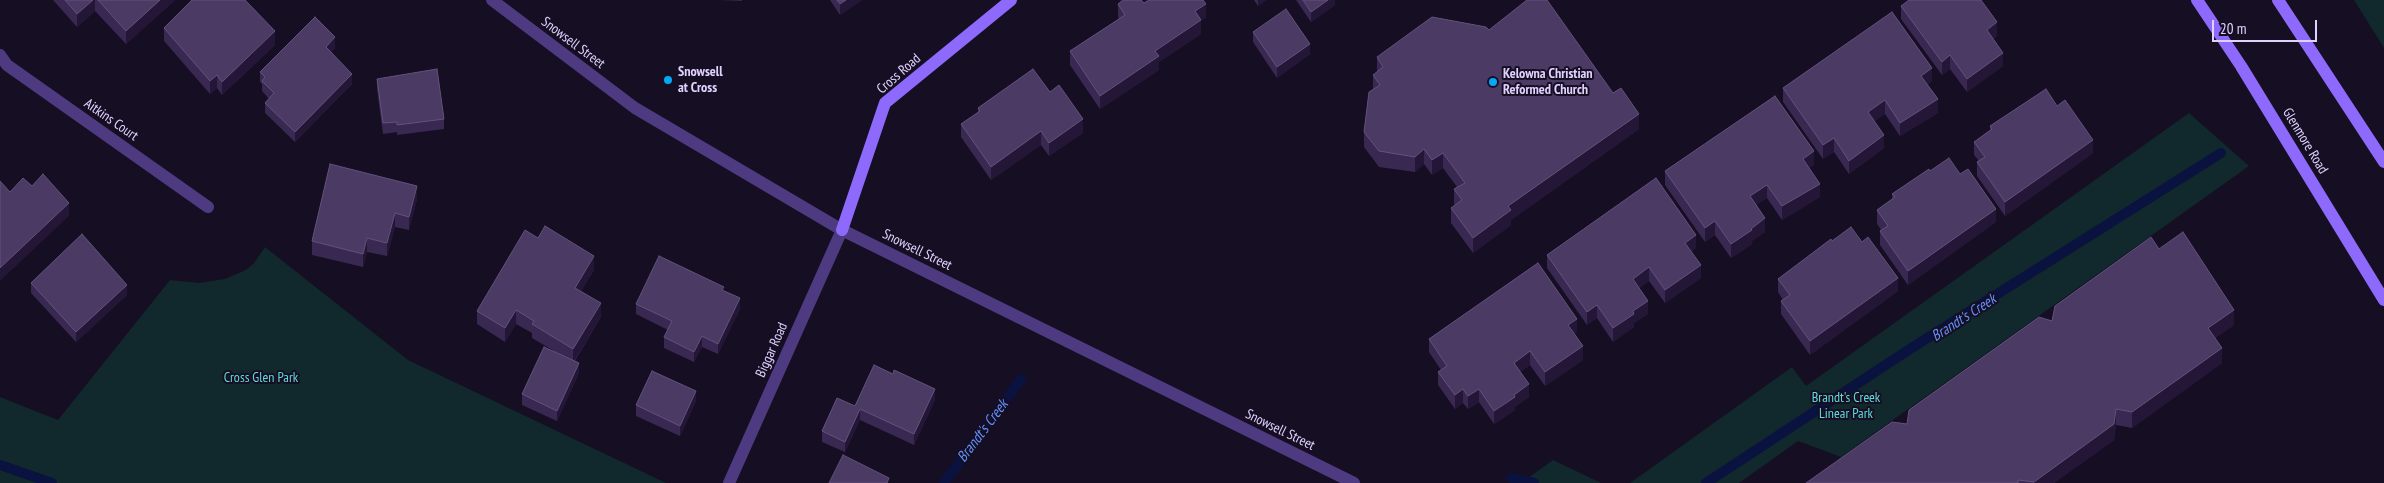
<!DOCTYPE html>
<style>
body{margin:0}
#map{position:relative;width:2384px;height:483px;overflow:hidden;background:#160e23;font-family:"PT Sans Narrow",sans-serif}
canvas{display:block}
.scale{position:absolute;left:2212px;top:20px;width:105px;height:22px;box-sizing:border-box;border:2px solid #e0d1fe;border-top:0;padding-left:6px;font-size:15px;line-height:18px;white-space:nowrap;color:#e0d1fe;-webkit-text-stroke:4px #160e23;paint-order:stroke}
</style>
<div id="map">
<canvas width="2384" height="483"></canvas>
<div class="scale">20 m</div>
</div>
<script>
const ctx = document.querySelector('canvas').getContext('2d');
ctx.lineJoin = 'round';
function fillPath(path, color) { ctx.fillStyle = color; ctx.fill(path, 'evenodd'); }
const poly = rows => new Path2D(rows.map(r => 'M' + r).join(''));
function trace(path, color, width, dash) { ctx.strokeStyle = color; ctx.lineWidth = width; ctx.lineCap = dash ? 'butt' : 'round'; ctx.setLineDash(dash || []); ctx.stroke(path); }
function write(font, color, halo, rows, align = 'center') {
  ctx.font = font + ' "PT Sans Narrow",sans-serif'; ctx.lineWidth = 4; ctx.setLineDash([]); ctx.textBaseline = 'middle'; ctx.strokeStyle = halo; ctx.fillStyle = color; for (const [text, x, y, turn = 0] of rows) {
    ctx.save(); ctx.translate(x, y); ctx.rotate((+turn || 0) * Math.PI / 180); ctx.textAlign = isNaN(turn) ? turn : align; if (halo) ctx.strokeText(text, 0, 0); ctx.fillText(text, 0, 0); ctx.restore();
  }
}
fillPath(poly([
 [2354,0,2384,0,2384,48],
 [2189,113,2249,166,1841,457,1798,441,1739,483,1630,483,1792,367,1806,386],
 [265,247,408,360,666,483,0,483,0,397,58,420,170,280,199,283,225,279,246,270,254,263],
 [1553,460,1601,483,1521,483]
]), '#11282d');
trace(poly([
 [0,465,52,483],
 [1511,478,1534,483],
 [944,483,1021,379],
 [1706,483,1910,349,2221,153]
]), '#0a1240', 10);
trace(poly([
 [492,0,635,108,842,230,1354,483],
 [0,55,7,65,208,207],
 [729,483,842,230]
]), '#4d3a81', 12);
trace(poly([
 [2197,0,2241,66,2384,300],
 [2278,0,2384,162],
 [842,230,885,103,1011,0]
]), '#8e6afc', 12);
fillPath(poly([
 [53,0,175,0,126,44,95,11,77,27],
 [719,0,742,0,742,1],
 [830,0,862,0,840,15],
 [1254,0,1266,0,1258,6],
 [1296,0,1335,0,1335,5,1311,22],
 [1144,3,1206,18,1201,20,1201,34,1159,62,1159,70,1100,109,1070,65,1070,51,1119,19,1118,17,1118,4],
 [1901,6,1997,36,1993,39,2003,66,1967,92,1950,69,1942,75,1901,19],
 [164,28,275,45,222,95,217,88,210,94,164,41],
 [1489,30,1613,93,1639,129,1511,220,1511,225,1473,253,1451,223,1451,208,1455,205,1454,204,1454,189,1457,187,1443,168,1432,175,1424,164,1415,172,1379,167,1364,147,1364,132,1373,90,1373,75,1377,73,1377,57],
 [1253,32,1310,54,1277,78,1253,42],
 [335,48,331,52,352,84,295,142,265,113,265,103,269,99,262,91,262,84,260,82,260,72],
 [377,79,444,119,444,129,397,135,397,132,383,134,377,89],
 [1932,81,1927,85,1938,113,1900,136,1885,114,1874,121,1884,148,1849,174,1834,152,1823,159,1783,102,1783,88],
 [1050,92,1083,133,1049,156,1041,145,991,180,961,137,961,124,978,113,978,108],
 [2057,106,2093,153,2005,216,1977,176,1977,162,1979,161,1974,155,1974,142,1990,130,1990,126],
 [1814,165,1809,168,1820,197,1782,220,1767,198,1756,205,1765,232,1752,241,1752,244,1731,258,1715,235,1705,242,1665,185,1665,171],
 [1930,171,1960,174,1996,222,1908,285,1880,245,1880,231,1881,230,1877,224,1877,210,1892,199,1892,194],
 [417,199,409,230,395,227,387,256,367,252,363,267,312,255,312,241],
 [538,238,594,270,581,291,601,317,575,361,579,373,557,421,522,405,522,394,554,351,532,338,532,333,516,324,505,342,477,324,477,311],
 [1832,241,1898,291,1810,355,1781,314,1781,301,1783,300,1778,292,1778,279],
 [1696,248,1691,252,1701,278,1665,303,1649,281,1639,288,1648,314,1634,323,1634,327,1613,342,1597,318,1587,325,1547,268,1547,255],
 [2159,249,2234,325,2215,338,2222,363,2132,428,2116,425,2114,440,2054,483,1806,483,1907,424,2052,321],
 [31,283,127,295,76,342,31,293],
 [724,291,740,309,718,354,702,347,694,362,664,348,664,337,668,330,636,314,636,304],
 [1577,332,1574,334,1583,360,1545,386,1530,365,1520,372,1529,397,1515,407,1515,410,1494,424,1479,402,1468,409,1463,403,1455,409,1438,385,1438,372,1441,370,1429,352,1429,339],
 [935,400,914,445,860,420,845,452,822,442,822,431,855,406],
 [696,401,680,436,636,416,636,405]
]), '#392851');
fillPath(poly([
 [93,0,95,0,95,11,77,27,77,14],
 [160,0,175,0,126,44,126,31],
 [846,0,862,0,840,15,840,4],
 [1258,0,1266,0,1258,6],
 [1328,0,1335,0,1335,5,1311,22,1311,12],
 [1206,4,1206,18,1201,20,1201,34,1159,62,1159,70,1100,109,1100,96,1155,51,1195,11],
 [1997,22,1997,36,1987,43,1987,30],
 [275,31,275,45,222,95,222,82],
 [335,37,335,48,326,58,326,47],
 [1310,44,1310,54,1277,78,1277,67],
 [2003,53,2003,66,1967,92,1967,79],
 [1950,55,1950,69,1942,75,1942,62],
 [1932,68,1932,81,1921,89,1921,76],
 [352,74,352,84,295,142,295,132],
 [217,75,217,88,210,94,210,81],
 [1938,99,1938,113,1900,136,1900,123],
 [1885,100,1885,114,1868,126,1868,112],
 [1639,114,1639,129,1511,220,1511,225,1473,253,1473,238,1508,206],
 [1083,119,1083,133,1049,156,1049,143],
 [1041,131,1041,145,991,180,991,167],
 [1884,135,1884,148,1849,174,1849,161],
 [1834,138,1834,152,1823,159,1823,145],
 [2093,140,2093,153,2005,216,2005,202],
 [1424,149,1424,164,1415,172,1415,157],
 [1814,151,1814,165,1803,172,1803,159],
 [1443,153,1443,168,1432,175,1432,160],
 [1820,184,1820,197,1782,220,1782,206],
 [1767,185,1767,198,1750,210,1750,196],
 [417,186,417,199,409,230,409,217],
 [69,203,69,216,0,281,0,268],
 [1996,209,1996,222,1908,285,1908,271],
 [395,213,395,227,387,256,387,243],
 [1765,218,1765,232,1752,241,1752,244,1731,258,1731,244,1751,229],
 [1715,221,1715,235,1705,242,1705,228],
 [1696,235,1696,248,1685,256,1685,243],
 [367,238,367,252,363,267,363,254],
 [594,256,594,270,575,301,575,288],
 [1701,265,1701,278,1665,303,1665,290],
 [1649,267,1649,281,1633,293,1633,279],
 [1898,278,1898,291,1810,355,1810,341],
 [127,285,127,295,76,342,76,332],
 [740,298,740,309,718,354,718,344],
 [1648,301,1648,314,1634,323,1634,327,1613,342,1613,328,1633,311],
 [601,303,601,317,573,363,573,349],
 [1597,305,1597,318,1587,325,1587,312],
 [516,310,516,324,505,342,505,328],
 [2234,310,2234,325,2208,343,2208,328],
 [1577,319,1577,332,1568,338,1568,325],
 [702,336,702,347,694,362,694,352],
 [1583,346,1583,360,1545,386,1545,372],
 [2222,348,2222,363,2132,428,2132,412],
 [1530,351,1530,365,1514,376,1514,363],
 [579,363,579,373,557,421,557,411],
 [1529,384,1529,397,1515,407,1515,410,1494,424,1494,411,1514,395],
 [935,389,935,400,914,445,914,434],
 [1463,389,1463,403,1455,409,1455,395],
 [1479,389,1479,402,1468,409,1468,396],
 [696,391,696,401,680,436,680,426],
 [860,409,860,420,845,452,845,442],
 [2116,409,2116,425,2114,440,2054,483,2034,483,2034,482]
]), '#231637');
const building = poly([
 [65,0,93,0,77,14,65,0],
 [98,0,160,0,126,31,98,0],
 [192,0,245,0,275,31,222,82,217,75,210,81,164,28,192,0],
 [837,0,846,0,840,4,837,0],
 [1123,0,1141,0,1144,3,1149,0,1203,0,1206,4,1195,11,1201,20,1155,51,1159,56,1100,96,1070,51,1125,15,1118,4,1123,0],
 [1303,0,1328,0,1311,12,1303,0],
 [1527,0,1547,0,1613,93,1621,88,1639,114,1508,206,1511,210,1473,238,1451,208,1462,200,1454,189,1465,183,1443,153,1432,160,1424,149,1415,157,1379,151,1364,132,1369,92,1380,85,1373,75,1383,67,1377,57,1432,17,1486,27,1489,30,1527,0],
 [1909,0,1981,0,1997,22,1987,30,2003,53,1967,79,1950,55,1942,62,1901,6,1909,0],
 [1286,9,1310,44,1277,67,1253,32,1286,9],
 [1892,12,1932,68,1921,76,1938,99,1900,123,1885,100,1868,112,1884,135,1849,161,1834,138,1823,145,1783,88,1892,12],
 [315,17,335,37,326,47,352,74,295,132,265,103,274,93,262,81,265,77,260,72,315,17],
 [437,69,444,119,397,125,397,122,383,123,377,79,437,69],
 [1033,69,1050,92,1059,85,1083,119,1049,143,1041,131,991,167,961,124,980,111,978,108,1033,69],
 [2046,89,2057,106,2065,100,2093,140,2005,202,1977,162,1985,157,1974,142,1992,129,1990,126,2046,89],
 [1775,96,1814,151,1803,159,1820,184,1782,206,1767,185,1750,196,1765,218,1751,229,1752,230,1731,244,1715,221,1705,228,1665,171,1775,96],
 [1949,158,1960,174,1968,169,1996,209,1908,271,1880,231,1888,226,1877,210,1895,197,1892,194,1929,169,1930,171,1949,158],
 [330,164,417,186,409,217,395,213,387,243,367,238,363,254,312,241,330,164],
 [43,174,69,203,0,268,0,181,10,192,23,178,32,186,43,174],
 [1656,178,1696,235,1685,243,1701,265,1665,290,1649,267,1633,279,1648,301,1633,311,1634,314,1613,328,1597,305,1587,312,1547,255,1656,178],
 [545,226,594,256,575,288,601,303,573,349,532,324,534,321,516,310,505,328,477,311,525,230,538,238,545,226],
 [1851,227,1862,242,1868,237,1898,278,1810,341,1781,301,1790,295,1778,279,1831,239,1832,241,1851,227],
 [2183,232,2234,310,2208,328,2222,348,2132,412,2116,409,2114,424,2034,482,2018,480,2018,483,1806,483,1892,422,1907,424,1909,410,2039,317,2052,321,2055,306,2151,237,2159,249,2183,232],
 [82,234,127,285,76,332,31,283,82,234],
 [659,256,724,287,722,290,740,298,718,344,702,336,694,352,664,337,672,321,636,304,659,256],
 [1538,263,1577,319,1568,325,1583,346,1545,372,1530,351,1514,363,1529,384,1514,395,1515,397,1494,411,1479,389,1468,396,1463,389,1455,395,1438,372,1447,366,1429,339,1538,263],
 [544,347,579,363,557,411,522,394,544,347],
 [874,365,893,374,894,370,935,389,914,434,860,409,845,442,822,431,837,398,855,406,874,365],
 [652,371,696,391,680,426,636,405,652,371],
 [843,455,889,478,887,483,829,483,843,455]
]);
fillPath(building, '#4b3a64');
trace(building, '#62527c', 1);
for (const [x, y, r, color] of [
 [668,80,5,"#04a8f7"],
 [1493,82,5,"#04a8f7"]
]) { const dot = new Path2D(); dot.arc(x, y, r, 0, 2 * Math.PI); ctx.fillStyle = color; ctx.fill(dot); trace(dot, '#160e23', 2); }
write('14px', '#e0d1fe', '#160e23', [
 ["Snowsell Street",573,43,37],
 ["Cross Road",899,74,-41],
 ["Aitkins Court",111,120,35],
 ["Glenmore Road",2305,141,59],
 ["Snowsell Street",917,250,26],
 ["Biggar Road",772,350,-66],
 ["Snowsell Street",1280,430,26]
]);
write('bold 14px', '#e0d1fe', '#160e23', [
 ["Snowsell",678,72],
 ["at Cross",678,88],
 ["Kelowna Christian",1503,74],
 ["Reformed Church",1503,90]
], 'left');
write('14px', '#5eddda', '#160e23', [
 ["Cross Glen Park",261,378],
 ["Brandt's Creek",1846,398],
 ["Linear Park",1846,414]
]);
write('italic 15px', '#6192fc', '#160e23', [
 ["Brandt's Creek",1964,318,-33],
 ["Brandt's Creek",983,431,-53]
]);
</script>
